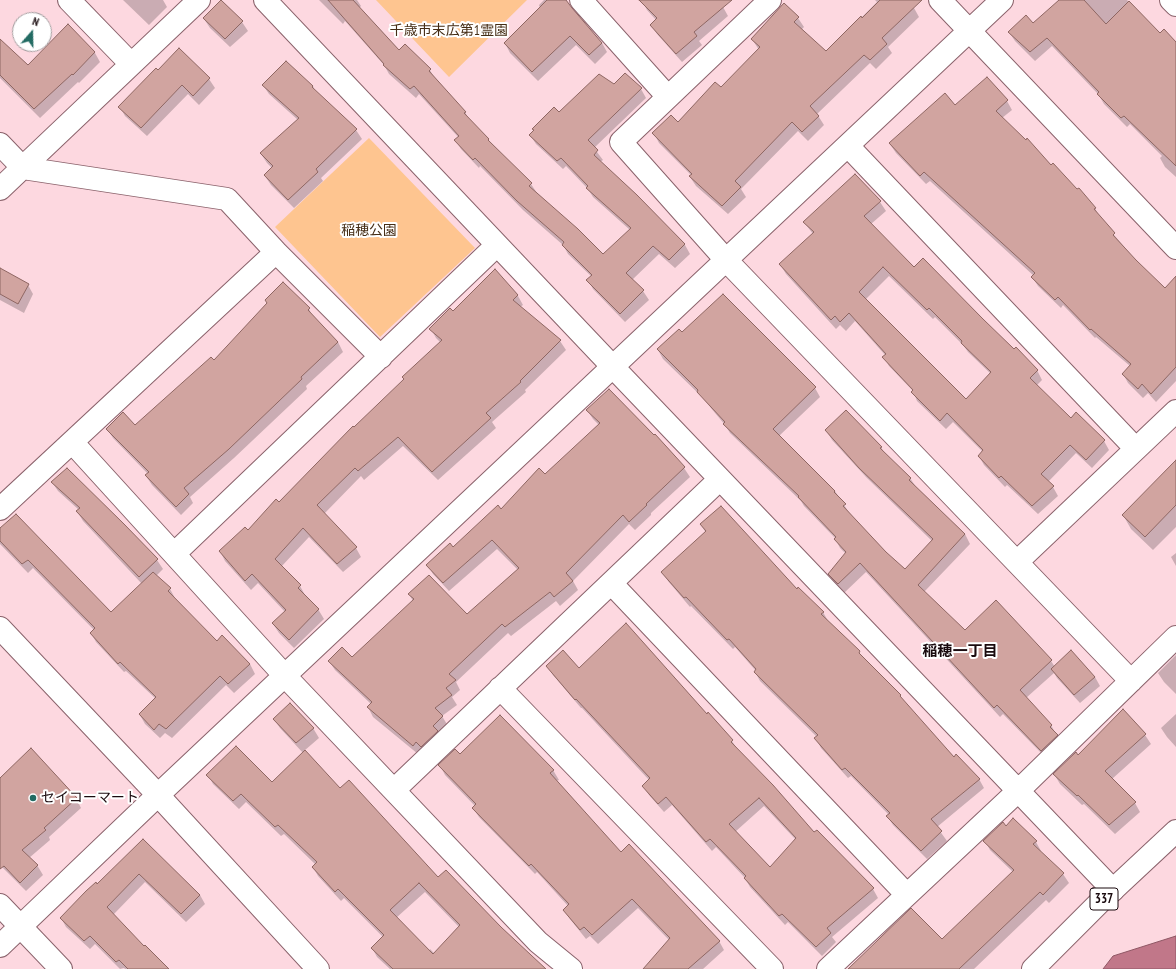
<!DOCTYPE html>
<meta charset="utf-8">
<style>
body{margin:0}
#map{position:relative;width:1176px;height:969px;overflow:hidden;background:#fdd8e0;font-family:"PT Sans Narrow",sans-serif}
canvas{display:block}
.north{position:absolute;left:12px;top:12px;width:40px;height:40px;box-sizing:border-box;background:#fff;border:1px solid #a39d9f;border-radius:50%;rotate:20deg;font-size:11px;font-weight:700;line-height:16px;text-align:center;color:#1a0b0f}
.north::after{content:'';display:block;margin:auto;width:14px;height:18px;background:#236b63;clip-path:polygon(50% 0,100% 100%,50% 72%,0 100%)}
</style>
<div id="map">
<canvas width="1176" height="969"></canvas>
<div class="north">N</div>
</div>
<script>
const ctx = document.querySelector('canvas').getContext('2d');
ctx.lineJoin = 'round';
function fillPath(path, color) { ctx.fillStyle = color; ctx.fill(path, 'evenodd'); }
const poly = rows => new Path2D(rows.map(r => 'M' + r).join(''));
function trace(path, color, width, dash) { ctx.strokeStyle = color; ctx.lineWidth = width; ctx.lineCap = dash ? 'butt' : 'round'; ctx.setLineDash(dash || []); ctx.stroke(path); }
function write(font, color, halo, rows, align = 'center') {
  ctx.font = font + ' "PT Sans Narrow","Noto Sans JP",sans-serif'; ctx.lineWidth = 4; ctx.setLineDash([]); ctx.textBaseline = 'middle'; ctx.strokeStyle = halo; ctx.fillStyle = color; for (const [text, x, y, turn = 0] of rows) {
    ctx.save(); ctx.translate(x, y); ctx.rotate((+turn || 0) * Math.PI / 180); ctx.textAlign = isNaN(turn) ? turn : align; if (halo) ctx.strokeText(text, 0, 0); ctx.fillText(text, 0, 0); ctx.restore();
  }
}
fillPath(poly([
 [376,0,527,0,449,77],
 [369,138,475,248,380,337,275,227]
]), '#fec590');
const water = poly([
 [1176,936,1176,969,1103,969,1113,956,1176,936]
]);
fillPath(water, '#c17789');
trace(water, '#8f5764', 1);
fillPath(poly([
 [123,0,163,0,167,7,149,25],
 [319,0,357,0,361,6,359,8,399,51,430,70,435,79,465,112,470,121,531,184,537,193,603,256,630,230,593,197,588,189,566,166,563,169,536,144,530,135,559,113,614,85,641,89,646,98,594,148,603,160,600,162,637,195,685,245,690,254,675,268,659,254,632,280,643,291,649,300,625,322,593,289,588,280,592,277,568,254,563,245,523,210,480,166,479,168,461,149,456,141,459,138,419,94,416,98,389,74,384,65,345,21,343,24],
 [544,0,565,0,572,10,602,43,607,52,595,64,576,45,538,81,510,53,505,43,540,8,539,5],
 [643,0,730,0,723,7,728,16,699,41,702,45,682,62,657,34,651,25,656,20,647,10,642,1],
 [875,0,906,0,914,8,919,17,888,47,892,53,876,69,870,63,817,114,824,125,808,141,798,131,741,189,746,197,728,214,696,186,690,177,692,176,659,143,654,133,678,123,721,89,759,50,752,39,784,5,798,18,804,27,801,30,826,53,877,2],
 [1060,0,1127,0,1160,34,1176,43,1176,177,1165,167,1160,158,1162,156,1130,124,1127,127,1104,104,1098,94,1052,46,1035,61,1015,41,1009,32,1033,24],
 [222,1,242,22,248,31,230,47,210,28,204,19],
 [68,25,95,53,100,62,79,83,78,82,40,118,0,78,0,40,28,66],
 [179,49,209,79,215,88,199,105,188,94,147,136,125,116,120,107,158,72],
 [263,85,313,86,315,91,356,130,362,139,321,178,323,181,294,208,271,185,265,176,272,168,267,163,261,154,298,120,269,94],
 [1007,101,1012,110,1002,118,1095,208,1100,218,1135,260,1165,289,1176,291,1176,381,1156,402,1148,393,1143,398,1128,383,1123,374,1130,366,1096,337,1095,338,1063,305,1061,308,1038,286,1032,277,1034,276,930,181,926,184,896,153,890,144,955,107],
 [855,176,880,202,886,211,871,224,914,268,982,320,1037,370,1042,380,1036,386,1071,419,1104,441,1109,450,1092,468,1076,453,1048,482,1053,487,1058,496,1038,514,1007,485,1005,487,984,465,979,456,983,452,953,422,946,429,917,401,913,391,889,366,884,357,885,355,855,321,846,331,840,325,836,329,786,274,780,264,813,234,804,222],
 [889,276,933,319,935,317,963,345,968,352,991,374,966,400,865,300],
 [0,269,28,285,33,294,24,313,0,300],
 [495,271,518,296,523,305,520,307,560,341,566,350,525,390,526,392,492,422,496,428,438,480,403,446,364,480,361,476,324,514,356,548,361,557,343,572,309,537,281,567,300,586,305,595,305,596,318,609,324,619,294,648,279,633,273,624,285,612,258,583,251,590,225,561,220,551,248,531,279,504,354,428,405,380,403,377,440,342,436,338,431,329,453,313],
 [723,295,815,388,820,397,779,436,835,491,850,514,886,553,905,571,932,541,866,477,832,440,826,430,881,447,885,454,910,478,916,487,965,534,970,544,924,592,965,632,1019,625,1051,661,1055,667,1095,677,1100,686,1080,703,1057,678,1054,673,1026,698,1051,725,1062,745,1047,759,1003,714,1000,717,866,572,844,593,834,583,829,574,846,554,840,548,835,538,804,506,801,501,730,433,725,425,701,396,663,359,658,350,682,334],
 [309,309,314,319,338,342,343,352,306,386,307,389,234,458,190,497,193,503,181,515,152,485,146,476,148,474,113,438,107,429,135,427,214,362],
 [587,410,684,468,690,477,651,513,651,515,635,530,629,524,573,581,578,590,560,606,556,601,511,636,508,633,456,682,460,690,452,697,457,705,442,716,448,726,418,754,373,717,368,707,371,704,335,670,329,661,352,659,413,601,409,594,466,616,518,570,497,549,449,591,433,574,428,565,453,548,545,475,599,425,593,419],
 [1176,461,1176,527,1153,550,1131,529,1123,515],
 [52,482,123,524,157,560,163,569,156,576,170,589,175,598,174,599,217,642,250,664,255,674,234,693,226,685,172,738,165,733,160,738,145,724,140,715,156,699,126,671,124,672,96,642,91,633,94,630,33,568,28,573,0,544,0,529,111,613,142,584,83,521,77,511,79,510,58,491],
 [701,525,796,591,823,612,828,621,859,652,862,657,900,696,903,701,954,758,979,779,984,788,937,827,947,841,927,859,893,825,887,816,889,815,851,776,848,778,821,748,816,739,817,737,760,681,755,672,756,671,735,647,733,649,691,606,690,607,668,581,662,572,706,533],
 [1176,553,1176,566,1171,557],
 [1176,655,1176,694,1164,682,1158,673],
 [548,666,579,670,706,715,732,741,738,750,814,834,873,889,878,898,832,937,836,942,822,956,788,922,785,925,750,887,745,878,716,847,712,851,672,805,664,812,649,795,643,786,649,780,582,708,581,708,553,675],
 [764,806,796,840,770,868,735,832],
 [1123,711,1145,735,1151,744,1112,779,1135,803,1140,812,1115,834,1084,804,1082,805,1060,784,1054,774,1078,756],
 [1176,714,1176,747,1167,737,1161,728],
 [274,719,313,728,319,738,304,751,340,789,438,879,542,969,390,969,377,957,372,948,383,937,344,898,341,901,318,876,313,867,316,865,284,834,281,836,246,802,239,809,213,784,208,775,272,783,303,753,280,728],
 [425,892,459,927,435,954,430,949,429,951,396,918],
 [460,755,553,770,559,780,556,781,620,853,719,941,724,950,703,969,644,969,669,940,638,908,598,944,590,936,586,939,570,919,564,910,568,906,537,872,535,874,479,817,473,808,475,806,445,775,440,765],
 [0,779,76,798,81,808,49,837,50,840,29,858,37,865,43,875,26,891,0,865],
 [1013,820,1036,842,1041,851,1040,852,1063,874,1069,883,1049,903,1046,900,974,969,852,969,942,940,1013,872,990,850,985,841,1006,827],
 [143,841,200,895,205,904,186,922,145,882,113,915,144,947,169,969,125,969,124,968,120,969,95,944,90,949,66,927,61,918]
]), '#0003');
const building = poly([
 [221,0,243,21,225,39,203,18,221,0],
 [328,0,353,0,399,50,405,44,431,69,429,71,466,112,464,113,489,139,488,140,532,183,529,186,578,229,603,254,631,228,586,188,588,186,561,158,557,161,529,135,534,130,532,129,554,107,559,112,599,74,614,84,625,73,642,88,588,140,598,150,594,155,637,195,685,244,669,260,653,246,626,273,644,290,620,314,586,280,592,275,562,245,564,242,517,201,475,158,473,160,454,140,459,136,414,86,410,89,383,65,384,64,328,0],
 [547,0,566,0,572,8,602,43,589,55,570,36,532,72,504,43,547,0],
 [639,0,732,0,694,32,697,36,676,54,650,25,657,18,639,0],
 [880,0,922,0,882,38,887,44,870,60,864,55,810,106,819,116,802,132,792,122,735,181,741,187,722,206,689,176,692,174,652,133,671,115,678,122,715,82,721,87,760,47,751,39,784,3,799,17,794,22,826,51,861,16,862,18,880,0],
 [1059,0,1084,0,1106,24,1129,1,1160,33,1164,29,1176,42,1176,166,1124,116,1121,118,1097,94,1099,92,1047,38,1030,52,1008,32,1026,15,1033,23,1059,0],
 [68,24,95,52,73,75,72,74,34,109,0,75,0,39,28,65,68,24],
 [179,48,210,78,193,96,182,85,141,128,118,107,156,68,158,70,179,48],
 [286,61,313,86,312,87,357,129,316,169,318,172,288,200,264,175,273,166,260,153,299,118,262,85,286,61],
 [987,77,1008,100,996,111,1026,140,1027,138,1051,165,1053,163,1077,189,1079,188,1096,208,1094,209,1115,233,1113,235,1136,260,1165,288,1176,276,1176,367,1151,394,1142,384,1138,389,1122,374,1131,364,1091,329,1090,330,1058,297,1055,300,1031,277,1035,273,924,172,920,176,889,143,945,93,955,105,987,77],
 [855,174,881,201,864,216,914,267,923,258,983,319,1014,349,1016,347,1038,370,1030,378,1071,418,1076,412,1105,440,1086,460,1070,445,1041,474,1054,486,1032,506,1001,476,999,478,978,456,983,450,947,413,940,421,911,392,913,390,882,357,886,354,849,313,840,322,835,316,831,320,779,264,814,232,803,222,855,174],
 [883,267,927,310,929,308,962,341,961,343,991,372,966,399,859,292,883,267],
 [0,268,29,284,18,304,0,294,0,268],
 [495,269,518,295,513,300,561,340,520,381,521,382,486,413,491,418,432,472,398,437,358,471,355,468,317,505,357,547,337,564,303,528,275,559,301,585,298,588,319,609,289,640,272,623,286,610,252,574,245,581,219,551,245,527,248,530,276,499,279,502,353,426,354,427,404,379,402,377,442,340,429,329,450,308,453,311,495,269],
 [283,282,310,308,308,310,338,342,301,377,302,379,229,449,184,488,189,494,176,507,145,475,149,472,106,429,123,412,135,425,211,357,214,360,267,303,265,300,283,282],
 [723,294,816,387,773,429,835,491,834,492,846,504,843,506,886,552,905,569,933,539,859,468,825,430,846,410,882,447,880,448,911,478,909,480,965,534,918,585,965,630,996,600,1052,660,1020,690,1052,725,1050,727,1058,735,1041,751,997,705,994,708,860,563,838,584,828,574,846,552,834,539,836,537,798,497,799,496,723,424,725,422,697,392,698,390,657,349,679,329,682,332,723,294],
 [609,389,654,435,655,434,685,467,646,504,647,505,629,522,623,515,566,573,573,581,554,597,550,592,505,627,502,624,449,674,456,680,446,688,452,695,435,708,443,716,433,726,438,731,421,747,416,742,413,746,367,707,372,702,328,661,342,647,352,657,414,599,408,594,429,575,467,614,519,568,492,540,443,583,426,565,450,543,453,547,498,505,501,509,539,468,545,474,600,423,586,410,609,389],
 [1176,460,1176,505,1145,537,1122,515,1176,460],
 [67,468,124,524,158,559,139,577,76,511,80,508,51,482,67,468],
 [721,506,797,589,798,587,824,612,821,614,860,651,859,653,901,695,900,696,954,757,956,754,980,779,931,819,942,831,921,851,886,816,890,813,845,768,842,770,814,738,818,735,754,672,756,669,729,639,727,640,686,597,684,598,661,572,706,531,700,524,721,506],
 [16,514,111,612,153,572,171,588,168,591,217,641,222,635,250,664,228,684,220,676,166,729,159,724,154,730,139,714,156,697,120,662,118,664,90,633,95,628,28,560,22,564,0,541,0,528,16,514],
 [626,623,707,714,708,712,733,740,731,742,773,785,814,832,817,830,874,888,827,928,831,933,816,947,782,914,779,916,744,878,746,876,710,839,706,842,666,797,658,804,642,786,650,778,576,699,575,700,546,666,563,650,579,668,626,623],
 [759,798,796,838,770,867,729,824,759,798],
 [1071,650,1095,677,1074,695,1051,669,1071,650],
 [290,703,314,728,296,743,273,719,290,703],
 [1123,709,1146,734,1105,771,1136,802,1109,825,1078,795,1077,796,1053,774,1076,752,1078,755,1123,709],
 [500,715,554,770,550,773,621,852,629,844,720,941,688,969,643,969,670,938,632,899,592,935,584,927,580,930,563,910,569,904,531,864,529,866,472,808,476,804,438,765,455,749,460,754,500,715],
 [236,746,272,782,305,750,340,788,349,780,438,877,446,870,501,927,546,969,393,969,371,948,384,935,338,889,335,892,312,867,317,862,278,825,275,827,241,794,233,801,206,775,236,746],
 [419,883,460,925,433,954,390,910,419,883],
 [31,748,77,798,44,828,46,830,22,850,38,865,20,883,4,866,0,869,0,778,31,748],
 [1013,818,1037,841,1033,844,1064,873,1043,895,1040,892,959,969,848,969,911,908,942,939,1014,870,983,841,1003,822,1006,826,1013,818],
 [143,839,200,895,181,914,139,874,107,907,144,946,145,945,169,969,128,969,119,960,116,962,90,936,84,941,60,918,86,891,96,882,97,884,143,839]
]);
fillPath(building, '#d1a4a0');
trace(building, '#8e6662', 1);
const minor = poly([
 [69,0,131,64],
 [265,0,613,367,1113,890],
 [581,0,668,97],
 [770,0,621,142,726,260,1131,681],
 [940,0,1176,248],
 [1171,0,1176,5],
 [0,144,23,168,227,199,276,252,381,357],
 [848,146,1136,449],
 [0,189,199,0],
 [72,442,285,676,538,942,571,969],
 [0,509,276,252],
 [174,554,497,245],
 [1017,562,1176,411],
 [611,583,907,895],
 [500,688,772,969],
 [394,790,720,479],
 [0,905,61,969],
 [0,946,158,795,1002,0],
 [828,969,1018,791,1176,637]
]);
const tertiary = poly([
 [0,628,158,795,318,969]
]);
const trunk = poly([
 [1033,969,1101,901,1176,831]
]);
trace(minor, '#8a626b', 24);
trace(tertiary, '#8a626b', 24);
trace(trunk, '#8a626b', 24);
trace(minor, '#fff', 22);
trace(tertiary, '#fff', 22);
trace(trunk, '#fff', 22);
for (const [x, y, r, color] of [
 [33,798,4,"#236b63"]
]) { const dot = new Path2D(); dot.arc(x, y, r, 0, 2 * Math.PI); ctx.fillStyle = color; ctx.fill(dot); trace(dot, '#fff', 1.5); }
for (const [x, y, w] of [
 [1104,899,28]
]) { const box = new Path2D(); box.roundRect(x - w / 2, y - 11, w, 22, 3); ctx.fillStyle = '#fff'; ctx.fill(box); trace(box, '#1a0b0f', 1); }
write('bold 13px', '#1a0b0f', null, [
 ["337",1104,899]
]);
write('14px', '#452d15', '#fff', [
 ["千歳市末広第1霊園",449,31],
 ["稲穂公園",369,231]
]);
write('14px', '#1a0b0f', '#fff', [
 ["セイコーマート",41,798]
], 'left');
write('bold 15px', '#1a0b0f', '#fff', [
 ["稲穂一丁目",960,652]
]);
</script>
